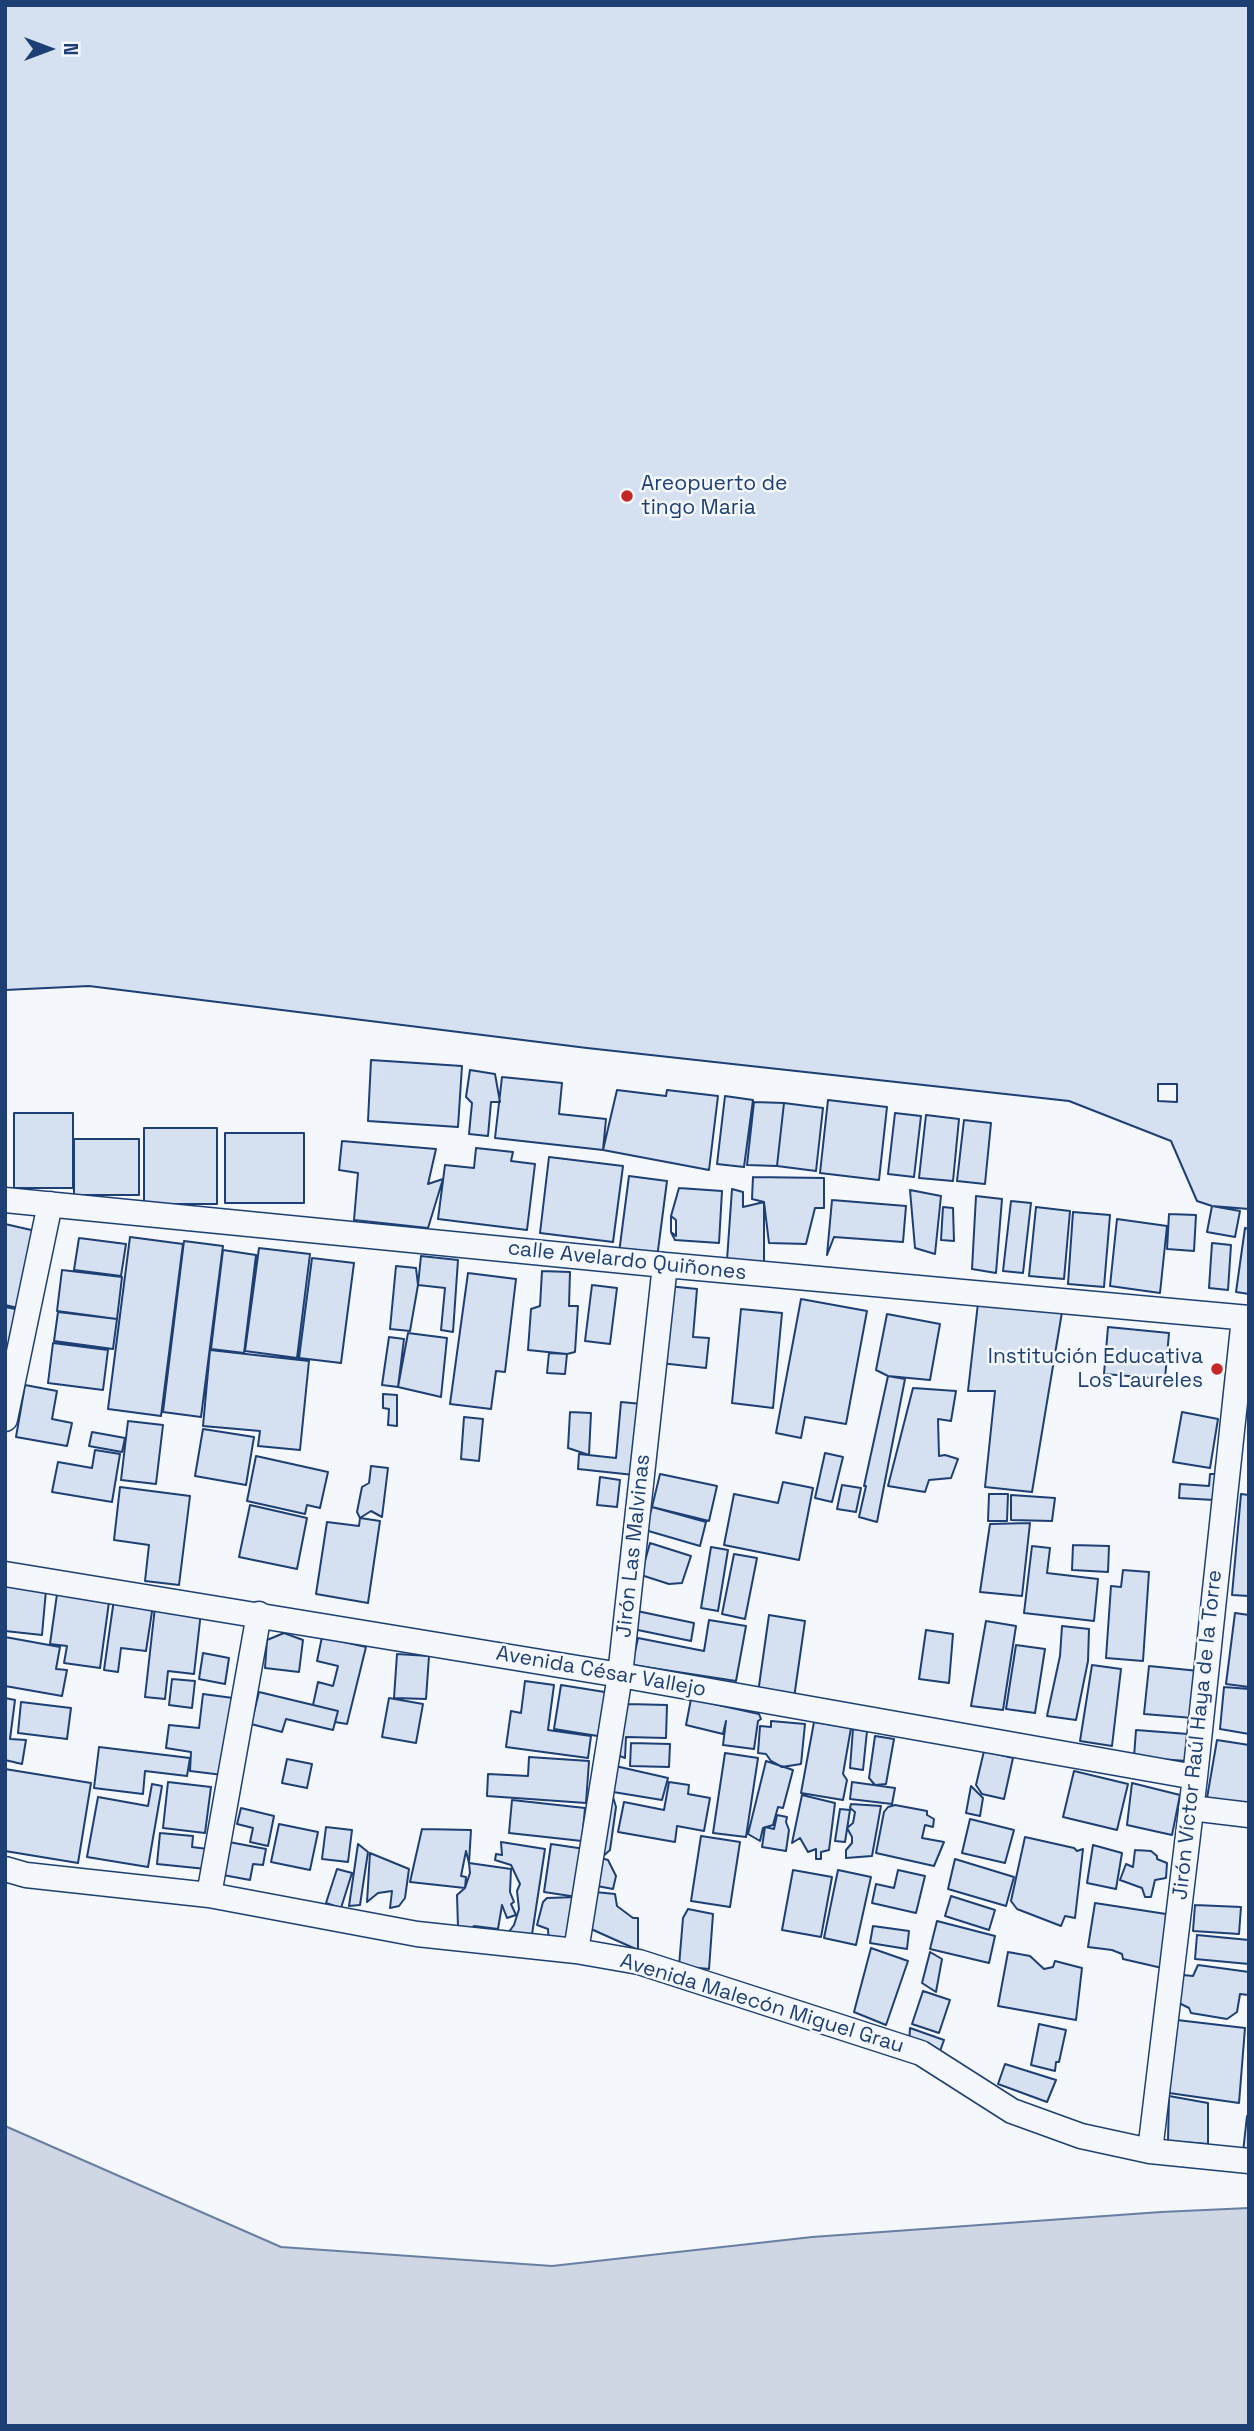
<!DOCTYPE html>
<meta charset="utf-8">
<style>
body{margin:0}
#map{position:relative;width:1254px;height:2431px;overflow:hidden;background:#f4f7fb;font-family:"Space Grotesk",sans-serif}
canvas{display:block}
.frame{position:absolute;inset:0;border:7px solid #1d3f73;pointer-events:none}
.north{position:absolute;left:14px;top:14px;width:70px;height:70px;-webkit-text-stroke:5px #f4f7fb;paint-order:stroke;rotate:90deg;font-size:19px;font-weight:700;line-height:28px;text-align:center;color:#1d3f73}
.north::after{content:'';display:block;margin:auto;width:24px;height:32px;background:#1d3f73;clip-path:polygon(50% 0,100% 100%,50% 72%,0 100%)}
</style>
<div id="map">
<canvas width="1254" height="2431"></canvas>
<div class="frame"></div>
<div class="north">N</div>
</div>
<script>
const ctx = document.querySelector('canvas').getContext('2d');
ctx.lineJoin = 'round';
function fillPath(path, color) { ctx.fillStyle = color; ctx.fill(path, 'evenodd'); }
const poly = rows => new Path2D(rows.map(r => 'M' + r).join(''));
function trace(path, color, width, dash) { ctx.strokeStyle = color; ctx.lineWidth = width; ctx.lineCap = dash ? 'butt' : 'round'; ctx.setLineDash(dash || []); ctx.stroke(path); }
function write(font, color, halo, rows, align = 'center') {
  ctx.font = font + ' "Space Grotesk",sans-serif'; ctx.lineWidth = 5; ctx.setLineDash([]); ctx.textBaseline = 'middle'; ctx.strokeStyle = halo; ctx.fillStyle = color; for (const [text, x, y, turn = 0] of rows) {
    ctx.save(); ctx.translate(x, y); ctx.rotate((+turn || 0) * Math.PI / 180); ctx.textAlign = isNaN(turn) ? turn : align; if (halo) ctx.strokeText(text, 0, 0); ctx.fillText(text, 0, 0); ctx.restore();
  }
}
const water = poly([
 [5,2126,281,2247,552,2266,812,2237,1161,2212,1249,2208,1249,2426,5,2426,5,2126]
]);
fillPath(water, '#cfd7e4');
trace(water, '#687fa3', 2);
const building = poly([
 [5,5,1249,5,1249,1209,1212,1206,1197,1201,1171,1141,1069,1101,587,1048,89,986,5,990,5,5],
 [371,1060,462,1066,458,1127,368,1121,371,1060],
 [470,1070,495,1074,500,1102,491,1102,488,1136,469,1134,472,1103,466,1097,470,1070],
 [502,1077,562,1083,559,1114,606,1119,603,1150,495,1138,502,1077],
 [1158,1084,1177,1084,1177,1102,1158,1101,1158,1084],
 [617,1090,666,1096,667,1090,718,1096,709,1170,603,1150,617,1090],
 [725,1096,753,1100,744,1167,717,1164,725,1096],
 [828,1100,887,1107,879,1180,820,1173,828,1100],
 [754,1102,784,1103,777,1166,747,1165,754,1102],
 [784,1103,823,1108,816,1171,777,1166,784,1103],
 [14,1113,73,1113,73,1188,14,1188,14,1113],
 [895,1113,921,1116,914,1177,888,1174,895,1113],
 [926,1115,959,1119,953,1181,919,1178,926,1115],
 [964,1120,991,1123,985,1184,957,1181,964,1120],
 [144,1128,217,1128,217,1204,144,1204,144,1128],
 [225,1133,304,1133,304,1203,225,1203,225,1133],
 [74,1139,139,1139,139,1195,74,1195,74,1139],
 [342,1141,436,1149,428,1184,443,1179,428,1228,354,1220,358,1173,339,1170,342,1141],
 [476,1148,513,1152,511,1161,535,1164,527,1230,438,1219,445,1165,474,1168,476,1148],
 [549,1157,623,1166,613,1242,540,1233,549,1157],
 [629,1176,667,1181,657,1258,619,1253,629,1176],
 [753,1177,824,1178,824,1208,815,1208,806,1244,769,1243,764,1202,752,1199,753,1177],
 [679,1188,722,1191,719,1243,675,1240,671,1232,671,1216,679,1188],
 [732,1189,743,1192,743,1207,764,1202,764,1264,727,1260,732,1189],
 [910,1190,941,1196,935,1254,915,1248,910,1190],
 [976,1196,1002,1199,996,1273,972,1269,976,1196],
 [832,1200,906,1206,903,1242,834,1237,827,1255,832,1200],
 [1011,1201,1031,1203,1023,1273,1003,1271,1011,1201],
 [1212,1206,1240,1211,1235,1237,1207,1232,1212,1206],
 [943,1207,953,1208,954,1241,941,1240,943,1207],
 [1036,1207,1070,1211,1064,1279,1029,1276,1036,1207],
 [1073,1212,1110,1215,1104,1287,1068,1284,1073,1212],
 [1169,1214,1196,1215,1194,1251,1167,1249,1169,1214],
 [671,1216,676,1220,676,1236,671,1232,671,1216],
 [1117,1219,1167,1226,1160,1293,1110,1286,1117,1219],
 [5,1224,40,1232,22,1309,5,1305,5,1224],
 [1245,1228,1249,1229,1249,1294,1236,1292,1245,1228],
 [130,1237,183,1244,161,1416,108,1409,130,1237],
 [79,1238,126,1244,121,1276,74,1270,79,1238],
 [184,1241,223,1246,201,1417,163,1412,184,1241],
 [1212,1243,1231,1245,1228,1290,1209,1288,1212,1243],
 [259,1248,310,1254,297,1358,245,1351,259,1248],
 [223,1250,256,1255,244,1353,211,1349,223,1250],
 [421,1256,458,1260,453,1332,441,1330,445,1288,418,1285,421,1256],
 [312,1258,354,1263,341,1363,299,1358,312,1258],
 [396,1266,416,1268,418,1285,410,1331,390,1329,396,1266],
 [62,1270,122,1277,117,1319,57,1311,62,1270],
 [542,1271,570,1272,569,1306,578,1306,575,1352,567,1354,528,1350,531,1309,540,1306,542,1271],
 [468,1273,516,1279,505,1372,496,1371,491,1409,450,1404,468,1273],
 [592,1285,617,1288,610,1344,585,1341,592,1285],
 [668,1286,697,1289,693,1337,709,1338,706,1368,660,1363,668,1286],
 [801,1299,867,1311,846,1424,805,1417,801,1438,776,1433,801,1299],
 [978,1303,1062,1312,1032,1492,985,1487,995,1391,968,1391,978,1303],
 [5,1307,26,1311,5,1366,5,1307],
 [741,1309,782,1313,773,1408,732,1403,741,1309],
 [58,1312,117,1319,113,1349,54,1341,58,1312],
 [887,1314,940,1324,930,1380,888,1376,876,1370,887,1314],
 [1108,1327,1169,1333,1165,1379,1104,1374,1108,1327],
 [408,1333,447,1338,441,1397,398,1387,408,1333],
 [389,1337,404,1339,398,1387,382,1385,389,1337],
 [53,1343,108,1350,103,1390,48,1383,53,1343],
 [210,1350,309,1361,300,1450,258,1446,260,1431,203,1426,210,1350],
 [549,1353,567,1354,565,1374,547,1373,549,1353],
 [888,1376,905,1379,877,1522,859,1517,866,1486,864,1486,888,1376],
 [25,1385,57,1391,52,1419,72,1423,67,1446,16,1437,25,1385],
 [913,1388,956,1391,951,1421,938,1419,939,1456,945,1455,958,1459,951,1478,929,1480,925,1492,888,1486,913,1388],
 [383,1394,397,1395,397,1426,388,1425,389,1409,383,1408,383,1394],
 [621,1402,642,1404,634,1475,578,1469,579,1454,616,1458,621,1402],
 [570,1412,591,1413,589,1455,568,1448,570,1412],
 [1182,1412,1218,1419,1210,1468,1173,1462,1182,1412],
 [464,1417,483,1419,479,1461,461,1459,464,1417],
 [128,1421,163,1425,156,1484,121,1480,128,1421],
 [203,1429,254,1437,246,1485,195,1476,203,1429],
 [92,1432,125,1438,122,1452,89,1446,92,1432],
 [95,1450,120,1454,112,1502,52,1492,58,1462,92,1468,95,1450],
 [825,1453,843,1457,832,1502,815,1498,825,1453],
 [256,1456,328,1472,320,1508,307,1505,305,1514,247,1501,256,1456],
 [371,1466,388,1468,382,1517,371,1511,360,1518,357,1512,362,1487,369,1483,371,1466],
 [660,1474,717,1486,709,1521,652,1507,660,1474],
 [1210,1474,1216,1474,1214,1500,1179,1498,1180,1484,1209,1486,1210,1474],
 [600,1477,620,1480,617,1507,597,1505,600,1477],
 [783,1482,813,1488,799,1560,724,1545,734,1494,778,1503,783,1482],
 [842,1485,861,1488,856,1512,837,1509,842,1485],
 [120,1487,190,1496,179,1585,145,1581,149,1545,114,1540,120,1487],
 [989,1494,1008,1494,1007,1521,988,1521,989,1494],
 [1241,1494,1249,1495,1249,1596,1232,1595,1241,1494],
 [1011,1495,1055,1498,1052,1521,1011,1520,1011,1495],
 [250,1505,307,1518,297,1569,239,1557,250,1505],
 [652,1507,706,1522,700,1546,645,1530,652,1507],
 [360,1518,380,1521,368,1603,316,1594,327,1522,359,1526,360,1518],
 [1030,1523,1022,1596,980,1592,990,1524,1030,1523],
 [650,1543,691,1556,682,1583,669,1584,641,1575,650,1543],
 [1073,1545,1109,1546,1108,1572,1072,1570,1073,1545],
 [1032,1546,1050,1548,1047,1573,1098,1579,1094,1621,1024,1613,1032,1546],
 [711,1547,728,1550,718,1611,701,1608,711,1547],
 [734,1554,757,1558,745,1619,722,1614,734,1554],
 [1123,1570,1149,1572,1143,1661,1106,1658,1111,1586,1121,1587,1123,1570],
 [5,1586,46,1590,42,1635,5,1631,5,1586],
 [57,1594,109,1602,100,1668,64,1663,67,1646,50,1644,57,1594],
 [114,1599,153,1605,146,1651,121,1648,118,1672,104,1670,114,1599],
 [155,1607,201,1612,194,1674,168,1671,165,1699,145,1697,155,1607],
 [637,1611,694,1623,691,1641,633,1629,637,1611],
 [1235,1613,1249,1615,1249,1687,1226,1684,1235,1613],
 [769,1615,805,1621,794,1698,758,1693,769,1615],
 [709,1620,746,1626,736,1681,632,1665,638,1638,704,1651,709,1620],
 [986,1621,1016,1626,1003,1710,971,1706,986,1621],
 [1062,1626,1089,1629,1088,1661,1076,1720,1047,1716,1060,1656,1062,1626],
 [926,1630,953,1634,949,1683,919,1679,926,1630],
 [284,1633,303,1640,299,1672,265,1668,267,1640,284,1633],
 [5,1637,60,1647,56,1669,67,1670,62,1696,5,1686,5,1637],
 [322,1637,366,1647,347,1724,335,1722,338,1711,313,1705,318,1682,333,1686,338,1666,317,1661,322,1637],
 [1016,1645,1045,1649,1035,1713,1006,1709,1016,1645],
 [203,1653,229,1658,225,1684,199,1679,203,1653],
 [397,1654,429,1656,426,1699,394,1698,397,1654],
 [1092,1665,1121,1669,1112,1746,1080,1741,1092,1665],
 [1149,1666,1199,1671,1193,1718,1144,1714,1149,1666],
 [172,1679,195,1681,192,1708,169,1705,172,1679],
 [525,1681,554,1685,548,1730,591,1736,588,1758,506,1747,511,1711,521,1713,525,1681],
 [561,1685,611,1693,604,1737,554,1729,561,1685],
 [1224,1687,1249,1689,1249,1734,1220,1729,1224,1687],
 [259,1692,338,1711,333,1730,286,1719,282,1732,251,1724,259,1692],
 [203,1694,233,1698,223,1775,190,1771,191,1752,166,1748,169,1725,199,1728,203,1694],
 [5,1698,15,1700,10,1739,26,1740,22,1764,5,1760,5,1698],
 [389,1698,423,1704,416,1743,382,1737,389,1698],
 [691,1699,759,1714,761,1719,758,1721,754,1749,723,1745,726,1721,723,1734,686,1725,691,1699],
 [21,1702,71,1708,67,1739,18,1733,21,1702],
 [627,1704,667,1705,666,1738,626,1737,625,1758,610,1752,627,1704],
 [771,1721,805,1724,801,1764,782,1767,771,1761,766,1754,758,1753,760,1726,771,1727,771,1721],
 [814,1722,851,1728,843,1774,847,1780,843,1800,801,1793,814,1722],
 [853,1729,867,1731,863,1770,850,1768,853,1729],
 [1136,1730,1188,1734,1186,1761,1134,1757,1136,1730],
 [875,1736,894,1739,886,1784,875,1785,869,1778,875,1736],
 [1217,1740,1249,1745,1249,1805,1207,1798,1217,1740],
 [631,1743,670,1744,669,1767,630,1766,631,1743],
 [99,1747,190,1758,187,1776,145,1771,143,1794,94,1788,99,1747],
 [984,1751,1013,1758,1004,1799,982,1794,976,1785,984,1751],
 [725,1753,758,1758,746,1837,713,1833,725,1753],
 [529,1757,589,1761,586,1803,487,1796,488,1774,528,1776,529,1757],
 [287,1759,312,1764,307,1788,282,1783,287,1759],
 [766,1761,793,1770,783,1808,778,1807,773,1825,763,1828,760,1841,748,1834,766,1761],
 [611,1765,668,1778,662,1800,607,1791,611,1765],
 [5,1769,91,1783,78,1863,5,1851,5,1769],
 [1074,1771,1128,1784,1117,1830,1063,1817,1074,1771],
 [168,1782,211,1787,205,1833,163,1828,168,1782],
 [669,1782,689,1785,688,1794,710,1798,704,1831,677,1826,675,1842,618,1832,624,1802,664,1810,669,1782],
 [852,1782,895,1788,892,1804,850,1799,852,1782],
 [1132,1783,1180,1795,1172,1835,1127,1825,1132,1783],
 [152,1784,162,1786,148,1867,87,1857,98,1797,148,1806,152,1784],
 [971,1786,983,1798,980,1816,966,1813,971,1786],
 [607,1791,613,1797,616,1807,610,1850,601,1858,607,1791],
 [802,1795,835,1803,829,1850,821,1852,821,1859,816,1859,816,1849,808,1852,800,1838,792,1843,802,1795],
 [512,1800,585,1808,582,1841,509,1833,512,1800],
 [851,1804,881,1806,872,1856,846,1858,846,1850,852,1843,852,1837,847,1828,853,1823,855,1812,850,1808,851,1804],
 [895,1805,927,1811,927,1815,934,1819,933,1827,925,1825,922,1838,944,1842,934,1866,876,1853,884,1812,888,1807,895,1805],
 [241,1808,274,1816,268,1846,250,1842,253,1828,237,1824,241,1808],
 [840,1809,850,1810,845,1842,835,1841,840,1809],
 [777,1815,787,1817,786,1822,789,1830,786,1851,762,1847,765,1827,774,1829,777,1815],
 [970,1819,1014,1830,1005,1863,962,1853,970,1819],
 [279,1824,318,1832,310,1870,271,1862,279,1824],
 [326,1827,352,1830,348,1862,322,1859,326,1827],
 [422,1829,471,1830,469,1863,466,1851,461,1876,466,1877,465,1888,410,1882,422,1829],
 [160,1833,193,1836,192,1847,208,1849,206,1869,157,1864,160,1833],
 [701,1836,740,1842,730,1907,691,1901,701,1836],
 [1025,1837,1074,1848,1077,1851,1083,1849,1075,1918,1065,1916,1061,1926,1017,1909,1011,1901,1025,1837],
 [229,1842,266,1849,263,1865,253,1864,250,1880,223,1875,229,1842],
 [501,1842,545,1849,531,1941,505,1937,514,1925,519,1909,517,1891,520,1884,511,1865,495,1860,496,1854,502,1855,501,1842],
 [358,1844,368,1852,360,1905,349,1906,358,1844],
 [551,1844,585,1849,577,1897,544,1892,551,1844],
 [1093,1845,1122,1853,1116,1889,1087,1883,1093,1845],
 [1135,1850,1151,1851,1157,1856,1157,1859,1167,1863,1166,1878,1155,1880,1151,1897,1145,1897,1142,1888,1120,1880,1126,1864,1133,1867,1135,1850],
 [370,1853,409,1869,405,1898,399,1906,390,1908,392,1891,378,1893,367,1902,370,1853],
 [601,1858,608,1860,616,1876,613,1889,597,1886,601,1858],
 [955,1859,1014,1877,1006,1906,948,1889,955,1859],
 [469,1863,511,1869,510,1892,514,1902,511,1904,516,1915,507,1918,502,1905,498,1929,474,1926,469,1932,458,1927,457,1895,465,1888,470,1873,469,1863],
 [337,1869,352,1873,341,1908,326,1903,337,1869],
 [793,1870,832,1877,821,1937,782,1930,793,1870],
 [838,1870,871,1877,856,1945,824,1938,838,1870],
 [898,1870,925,1876,916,1913,872,1903,876,1884,894,1888,898,1870],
 [595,1892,615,1894,617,1906,633,1918,638,1918,638,1950,591,1929,595,1892],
 [951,1896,995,1910,989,1930,945,1916,951,1896],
 [577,1897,573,1942,549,1945,548,1929,537,1925,543,1902,547,1898,577,1897],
 [1095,1903,1166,1914,1162,1968,1123,1959,1122,1954,1112,1950,1088,1947,1095,1903],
 [1195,1905,1241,1907,1239,1934,1193,1931,1195,1905],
 [688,1909,713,1914,709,1969,679,1966,683,1918,688,1909],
 [937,1921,995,1936,989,1963,930,1949,937,1921],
 [873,1926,909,1931,907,1949,870,1943,873,1926],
 [1197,1935,1249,1940,1249,1964,1195,1959,1197,1935],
 [871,1948,908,1961,886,2025,854,2012,871,1948],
 [930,1952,942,1959,936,1992,922,1983,930,1952],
 [1008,1952,1030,1956,1044,1969,1053,1967,1055,1961,1082,1968,1076,2020,998,2006,1008,1952],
 [1198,1965,1249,1972,1249,1995,1240,1994,1237,2012,1227,2019,1191,2013,1189,2008,1179,2003,1183,1975,1193,1976,1198,1965],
 [923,1991,950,2000,939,2033,912,2024,923,1991],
 [1177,2020,1245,2028,1239,2103,1169,2093,1177,2020],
 [1039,2024,1066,2030,1059,2062,1056,2062,1055,2071,1031,2065,1039,2024],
 [910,2028,944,2040,939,2054,909,2044,910,2028],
 [1005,2064,1056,2080,1047,2102,998,2084,1005,2064],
 [1169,2096,1208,2103,1208,2144,1168,2141,1169,2096],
 [1247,2116,1249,2116,1249,2152,1243,2152,1247,2116]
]);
fillPath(building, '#d5e0f0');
trace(building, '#1d3f73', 2);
const street = poly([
 [5,1200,665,1265,1249,1318],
 [5,1419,50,1204],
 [5,1574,620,1675,1195,1777],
 [1191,1808,1249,1815],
 [5,1869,26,1875,209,1895,417,1934,576,1951,639,1962,921,2053,1012,2111,1081,2136,1150,2151,1249,2161],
 [209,1895,259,1614],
 [576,1951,620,1675,665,1265],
 [1150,2151,1195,1777,1244,1318]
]);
trace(street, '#1d3f73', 27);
trace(street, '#f4f7fb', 24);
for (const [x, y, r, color] of [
 [627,496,7,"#c62828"],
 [1217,1369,7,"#c62828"]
]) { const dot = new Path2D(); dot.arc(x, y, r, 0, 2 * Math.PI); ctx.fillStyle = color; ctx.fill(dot); trace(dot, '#f4f7fb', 2.5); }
write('21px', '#1d3f73', '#f4f7fb', [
 ["Areopuerto de",641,484],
 ["tingo Maria",641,508],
 ["Institución Educativa",1203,1357,"right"],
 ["Los Laureles",1203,1381,"right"]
], 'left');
write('21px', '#1d3f73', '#f4f7fb', [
 ["calle Avelardo Quiñones",627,1261,6],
 ["Jirón Las Malvinas",634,1546,-84],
 ["Avenida César Vallejo",601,1672,10],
 ["Jirón Víctor Raúl Haya de la Torre",1198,1735,-84],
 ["Avenida Malecón Miguel Grau",762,2004,17]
]);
</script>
